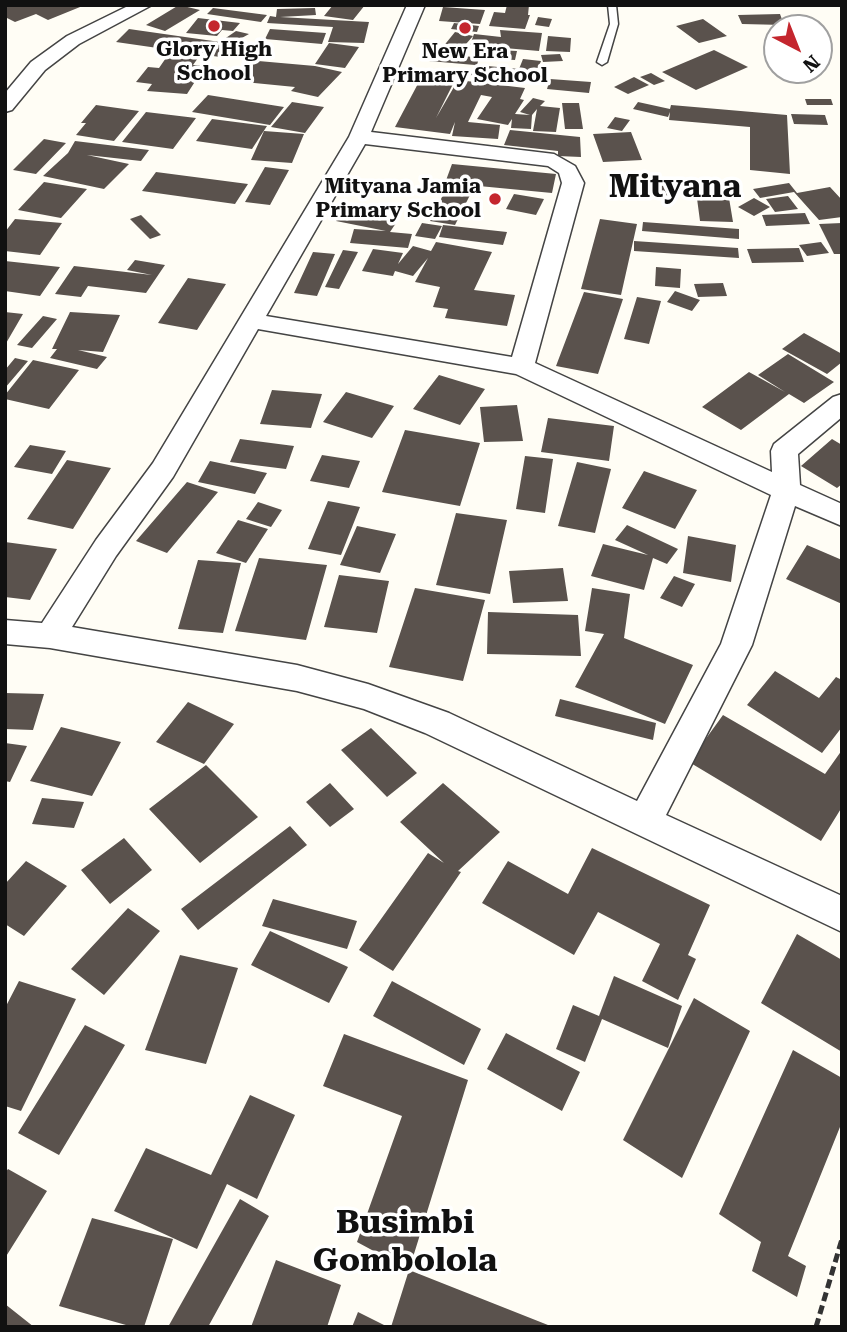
<!DOCTYPE html>
<style>
body{margin:0}
#map{position:relative;width:847px;height:1332px;overflow:hidden;background:#fffdf5;font-family:"Roboto Serif",serif}
canvas{display:block}
.frame{position:absolute;inset:0;border:7px solid #111;pointer-events:none}
.north{position:absolute;left:763px;top:14px;width:70px;height:70px;box-sizing:border-box;background:#fff;border:2px solid #a0a0a0;border-radius:50%;rotate:138deg;font-size:19px;font-weight:700;line-height:28px;text-align:center;color:#111}
.north::after{content:'';display:block;margin:auto;width:24px;height:32px;background:#c4262e;clip-path:polygon(50% 0,100% 100%,50% 72%,0 100%)}
</style>
<div id="map">
<canvas width="847" height="1332"></canvas>
<div class="frame"></div>
<div class="north">N</div>
</div>
<script>
const ctx = document.querySelector('canvas').getContext('2d');
ctx.lineJoin = 'round';
function fillPath(path, color) { ctx.fillStyle = color; ctx.fill(path, 'evenodd'); }
const poly = rows => new Path2D(rows.map(r => 'M' + r).join(''));
function trace(path, color, width, dash) { ctx.strokeStyle = color; ctx.lineWidth = width; ctx.lineCap = dash ? 'butt' : 'round'; ctx.setLineDash(dash || []); ctx.stroke(path); }
function write(font, color, halo, rows, align = 'center') {
  ctx.font = font + ' "Roboto Serif",serif'; ctx.lineWidth = 7; ctx.setLineDash([]); ctx.textBaseline = 'middle'; ctx.strokeStyle = halo; ctx.fillStyle = color; for (const [text, x, y, turn = 0] of rows) {
    ctx.save(); ctx.translate(x, y); ctx.rotate((+turn || 0) * Math.PI / 180); ctx.textAlign = isNaN(turn) ? turn : align; if (halo) ctx.strokeText(text, 0, 0); ctx.fillText(text, 0, 0); ctx.restore();
  }
}
fillPath(poly([
 [5,5,85,5,48,20,36,14,15,22,5,17],
 [179,5,200,10,165,31,146,25],
 [333,5,365,5,353,20,324,16],
 [507,5,529,5,528,15,530,15,525,29,489,26,494,12,505,13],
 [443,7,485,10,480,24,439,21],
 [213,8,267,15,261,22,207,14],
 [315,8,316,15,280,17,369,22,364,43,328,42,333,27,267,23,270,16,276,17,277,9],
 [780,14,784,25,742,24,738,15],
 [538,17,552,19,549,27,535,25],
 [198,18,240,23,233,31,222,30,217,36,186,33],
 [703,19,727,36,699,43,676,26],
 [454,23,479,26,477,32,451,29],
 [129,29,220,42,236,31,249,34,231,44,220,57,116,42],
 [270,29,326,33,322,44,265,39],
 [500,30,542,33,539,51,470,45,474,34,501,37],
 [455,32,473,36,460,51,442,48],
 [548,36,571,38,570,52,546,51],
 [329,43,359,47,345,68,315,64],
 [475,49,517,51,515,60,479,58,477,65,519,69,523,59,541,61,533,82,470,75,475,65,429,61,433,53,473,57],
 [714,50,748,67,696,90,662,72],
 [560,54,563,61,543,62,541,55],
 [168,55,198,58,193,65,205,66,187,94,147,91,152,84,136,82,148,67,159,68],
 [247,60,315,66,342,72,318,97,291,91,295,87,234,81],
 [651,73,665,81,654,85,640,77],
 [634,77,649,85,628,94,614,87],
 [421,78,454,82,436,118,458,80,525,88,520,99,524,100,515,114,530,115,520,112,533,98,545,101,540,106,560,108,556,132,533,131,537,109,532,115,531,129,511,128,512,119,508,125,477,119,492,97,481,95,468,122,500,125,498,139,452,136,455,122,450,134,395,127],
 [550,79,591,82,589,93,547,89],
 [208,95,284,107,270,125,192,112],
 [805,99,831,99,833,105,807,105],
 [292,102,324,107,305,133,271,127],
 [638,102,670,109,671,105,787,115,790,174,750,170,750,127,669,120,670,112,668,117,633,109],
 [562,103,579,103,583,129,565,129],
 [96,105,139,111,114,141,76,135,86,123,81,123],
 [146,112,196,118,173,149,122,142],
 [791,114,825,115,828,125,794,124],
 [615,117,630,120,622,131,607,128],
 [212,119,267,126,252,149,196,141],
 [510,130,580,137,581,157,558,156,558,151,504,145],
 [264,131,304,134,292,163,251,160],
 [631,132,642,160,603,162,593,134],
 [44,139,66,143,36,174,13,170],
 [75,141,149,150,141,161,87,155,129,164,104,189,43,176,68,153],
 [452,164,556,174,552,193,458,184,474,187,455,225,430,221,449,183,445,183],
 [265,167,289,170,270,205,245,202],
 [156,172,248,184,235,204,142,191],
 [648,181,675,184,673,196,646,193],
 [44,182,87,189,61,218,18,210],
 [789,183,797,193,830,187,842,200,842,217,819,220,794,192,760,198,753,189],
 [696,191,728,192,733,222,700,221],
 [514,194,544,199,536,215,506,209],
 [788,196,798,209,775,212,766,199],
 [754,198,770,207,754,216,738,207],
 [344,210,398,220,390,232,412,234,408,248,350,243,354,229,386,231,336,221],
 [805,213,810,224,766,226,762,215],
 [141,215,161,235,150,239,130,219],
 [15,219,62,223,40,255,5,251,5,232],
 [600,219,637,224,621,295,581,289],
 [643,222,739,229,739,239,642,231],
 [422,223,442,226,435,239,415,236],
 [842,223,842,254,834,254,819,224],
 [443,225,507,232,503,245,439,237],
 [634,241,738,248,739,258,634,251],
 [436,242,492,252,474,290,515,295,507,326,445,318,448,309,433,307,440,287,415,282,428,258,413,276,395,271,393,276,362,271,373,249,403,253,398,264,413,246,431,251],
 [821,242,829,253,807,256,799,245],
 [799,248,804,262,752,263,747,249],
 [343,250,358,252,339,289,325,287],
 [313,252,335,254,317,296,294,293],
 [135,260,165,265,146,293,88,286,81,297,55,294,74,266,152,275,127,270],
 [5,261,60,267,40,296,5,291],
 [656,267,681,269,680,288,655,286],
 [188,278,226,284,197,330,158,323],
 [723,283,727,296,698,297,694,284],
 [675,291,700,300,692,311,667,302],
 [584,292,623,299,598,374,556,366],
 [637,297,661,301,649,344,624,339],
 [5,312,23,314,5,345],
 [70,312,120,315,103,352,78,350,107,357,97,369,50,358,57,349,52,349],
 [43,316,57,319,32,348,17,345],
 [804,333,842,354,842,362,827,374,782,349],
 [788,354,834,382,804,403,789,394,741,430,702,407,749,372,785,392,758,375],
 [15,358,28,361,5,388,5,370],
 [33,360,79,370,49,409,5,399,5,395],
 [439,375,485,389,460,425,413,409],
 [272,390,322,394,311,428,260,424],
 [346,392,394,406,372,438,323,422],
 [517,405,523,441,484,442,480,407],
 [548,418,614,426,609,461,541,452],
 [405,430,480,443,460,506,382,492],
 [240,439,294,446,286,469,230,462],
 [832,439,842,445,842,484,837,488,801,466],
 [30,445,66,451,52,474,14,467],
 [322,455,360,461,349,488,310,481],
 [525,456,553,459,545,513,516,509],
 [67,460,111,468,73,529,27,519],
 [210,461,267,473,255,494,198,482],
 [577,462,611,469,595,533,558,526],
 [644,471,697,490,675,529,622,508],
 [187,482,218,492,167,553,136,541],
 [328,501,360,507,341,555,308,549],
 [258,502,282,510,271,527,246,519],
 [456,513,507,520,490,594,436,585],
 [238,520,268,529,246,563,216,553],
 [627,525,678,549,667,564,653,558,644,590,591,576,603,544,648,555,615,540],
 [357,526,396,534,380,573,340,565],
 [688,536,736,545,731,582,683,573],
 [5,542,57,549,30,600,5,597],
 [807,545,842,560,842,604,786,579],
 [259,558,327,565,306,640,235,631],
 [198,560,241,563,223,633,178,629],
 [563,568,568,601,513,603,509,571],
 [339,575,389,581,377,633,324,627],
 [674,576,695,584,682,607,660,598],
 [415,588,485,600,463,681,389,667],
 [592,588,630,594,624,638,693,665,665,724,575,687,604,634,585,631],
 [488,612,578,615,581,656,487,654],
 [775,671,819,698,836,677,842,680,842,727,822,753,747,705],
 [5,693,44,694,33,730,5,729],
 [560,699,656,723,653,740,555,716],
 [188,702,234,724,204,764,156,742],
 [723,715,825,774,842,750,842,807,821,841,689,762],
 [61,727,121,742,92,796,30,781],
 [371,728,417,773,387,797,341,750],
 [5,743,27,746,10,782,5,781],
 [206,765,258,817,200,863,149,809],
 [330,783,354,809,330,827,306,802],
 [443,783,500,832,458,871,461,872,393,971,359,950,428,853,444,863,400,822],
 [42,798,84,802,74,828,32,824],
 [290,826,307,845,198,930,181,909],
 [124,838,152,870,110,904,81,870],
 [592,848,710,905,688,955,696,959,678,1000,642,981,660,944,598,912,574,955,482,903,508,861,568,894],
 [26,861,67,886,24,936,5,924,5,884],
 [273,899,357,921,347,949,262,926],
 [128,908,160,931,104,995,71,969],
 [270,931,348,967,329,1003,251,965],
 [797,934,842,960,842,1052,761,1003],
 [180,955,238,968,206,1064,145,1050],
 [614,976,682,1006,668,1048,602,1019,585,1062,556,1049,573,1005,599,1016],
 [19,981,76,999,21,1111,5,1106,5,1008],
 [392,981,481,1029,464,1065,373,1016],
 [694,998,750,1031,682,1178,623,1140],
 [85,1025,125,1045,59,1155,18,1133],
 [506,1033,580,1072,562,1111,487,1069],
 [344,1034,468,1080,409,1270,553,1327,391,1327,409,1270,357,1242,402,1116,323,1086],
 [793,1050,842,1078,842,1122,788,1256,806,1266,797,1297,752,1271,761,1242,719,1214],
 [250,1095,295,1115,257,1199,227,1184,197,1249,114,1211,146,1148,211,1175],
 [8,1169,47,1191,5,1258,5,1173],
 [240,1199,269,1216,208,1327,168,1327],
 [92,1218,173,1239,144,1327,133,1327,59,1306],
 [276,1260,341,1285,327,1327,251,1327],
 [5,1304,34,1327,5,1327],
 [358,1312,388,1327,352,1327]
]), '#5a524d');
const lane = poly([
 [608,5,616,5,618,24,607,62,602,65,597,62,610,24,608,5]
]);
const street = poly([
 [130,5,152,5,79,44,45,70,12,110,5,112,5,93,31,62,67,36,130,5],
 [407,5,425,5,371,132,554,154,575,166,584,183,535,363,772,472,771,451,774,444,833,397,842,394,842,417,798,454,800,485,842,504,842,526,795,506,752,645,666,815,842,896,842,932,425,733,364,709,297,691,50,648,5,644,5,620,42,623,96,540,153,463,349,137,407,5],
 [365,144,548,166,559,173,562,183,512,357,266,316,365,144],
 [258,329,516,374,771,495,721,644,637,801,449,713,368,684,297,665,72,627,116,556,173,477,258,329]
]);
trace(lane, '#444', 3);
trace(street, '#444', 3);
trace(poly([
 [816,1327,842,1239]
]), '#333', 5, [9, 4.5]);
fillPath(lane, '#fff');
fillPath(street, '#fff');
for (const [x, y, r, color] of [
 [214,26,7,"#c4262e"],
 [465,28,7,"#c4262e"],
 [495,199,7,"#c4262e"]
]) { const dot = new Path2D(); dot.arc(x, y, r, 0, 2 * Math.PI); ctx.fillStyle = color; ctx.fill(dot); trace(dot, '#fff', 2.5); }
write('bold 21px', '#111', '#fff', [
 ["Glory High",214,50],
 ["School",214,74],
 ["New Era",465,52],
 ["Primary School",465,76],
 ["Mityana Jamia",481,187,"right"],
 ["Primary School",481,211,"right"]
]);
write('bold 32px', '#111', '#fff', [
 ["Mityana",675,188]
]);
write('bold 33px', '#111', '#fff', [
 ["Busimbi",405,1223],
 ["Gombolola",405,1261]
]);
</script>
